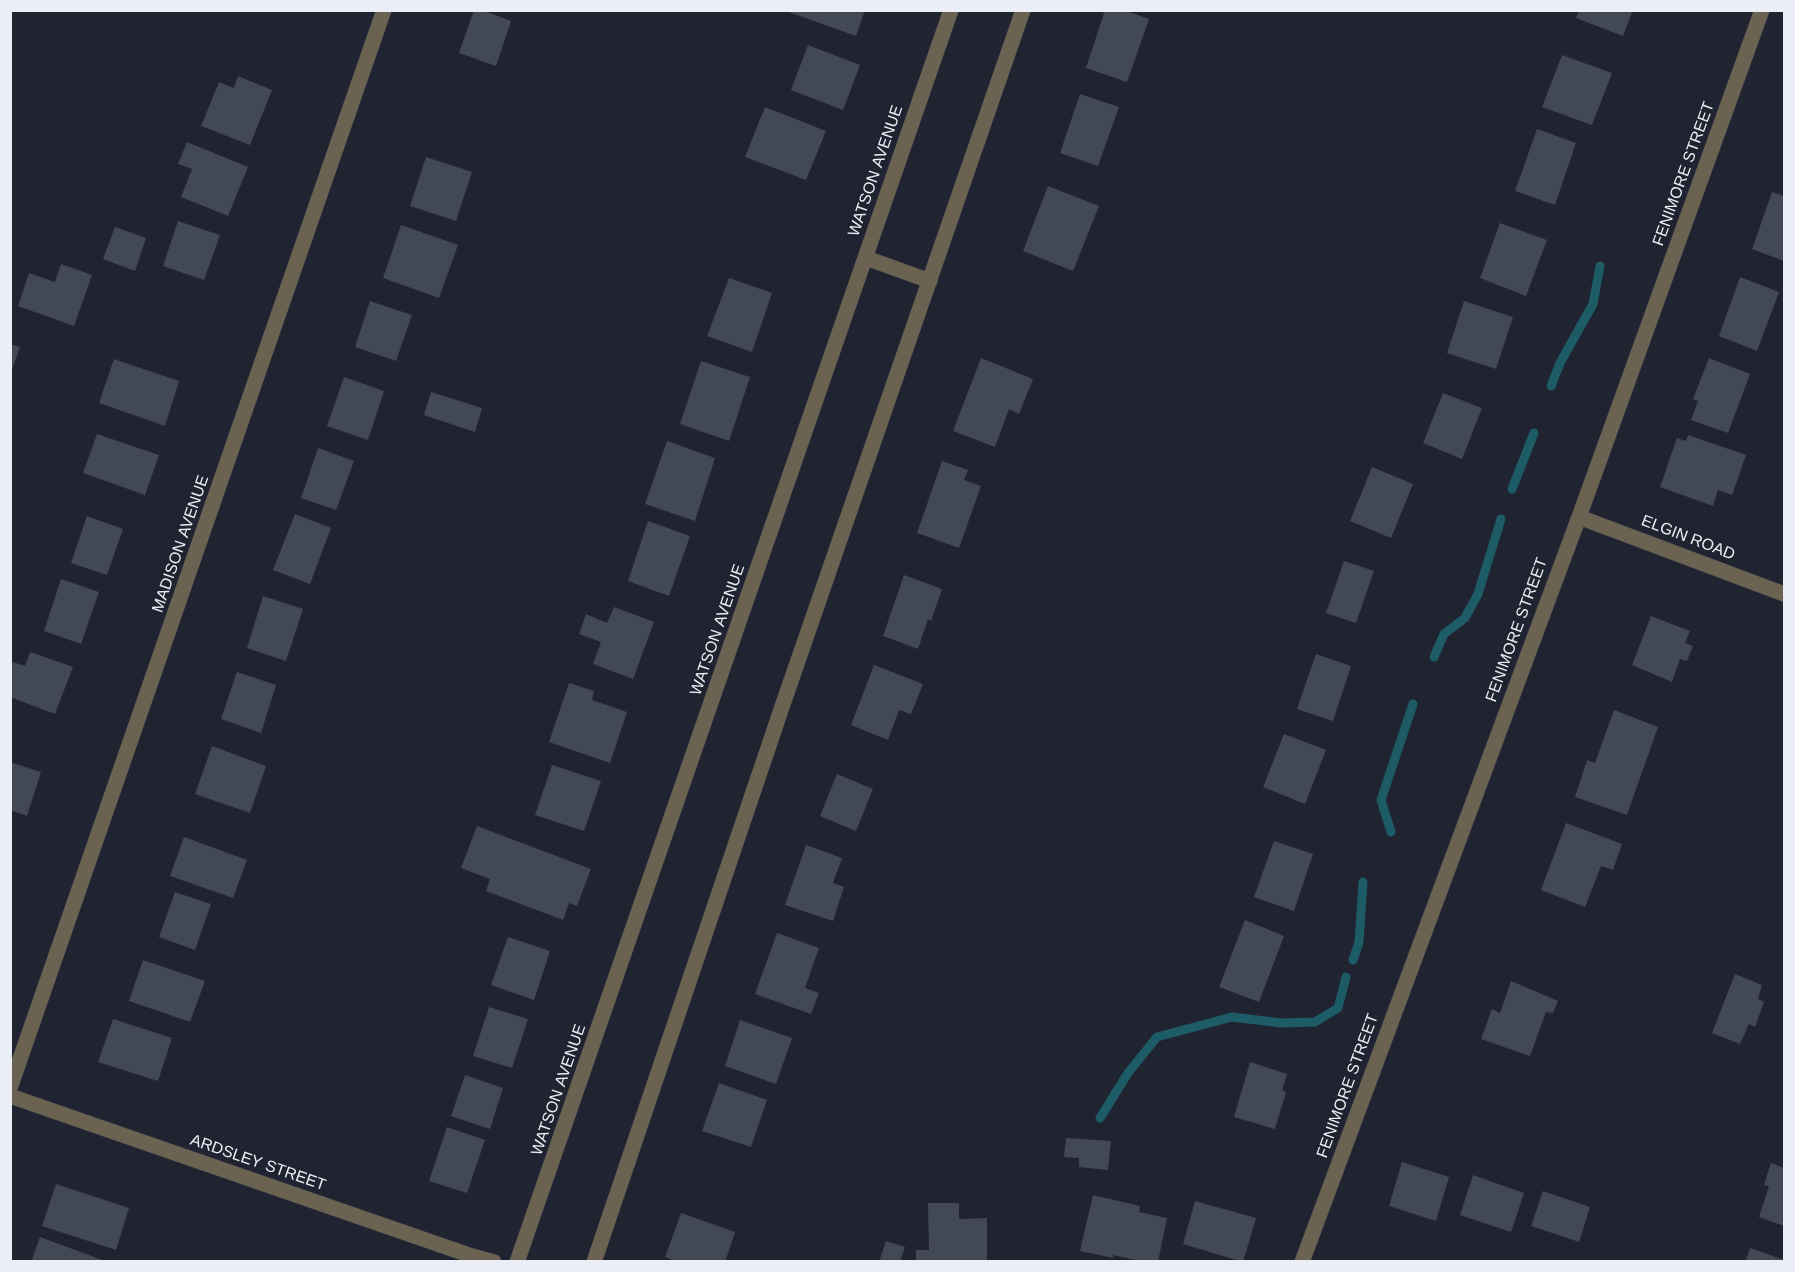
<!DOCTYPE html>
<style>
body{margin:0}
#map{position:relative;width:1795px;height:1272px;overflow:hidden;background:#1f2430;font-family:Arial,sans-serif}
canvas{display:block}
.frame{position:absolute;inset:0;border:12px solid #eaeef6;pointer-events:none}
</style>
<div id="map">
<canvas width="1795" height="1272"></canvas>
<div class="frame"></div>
</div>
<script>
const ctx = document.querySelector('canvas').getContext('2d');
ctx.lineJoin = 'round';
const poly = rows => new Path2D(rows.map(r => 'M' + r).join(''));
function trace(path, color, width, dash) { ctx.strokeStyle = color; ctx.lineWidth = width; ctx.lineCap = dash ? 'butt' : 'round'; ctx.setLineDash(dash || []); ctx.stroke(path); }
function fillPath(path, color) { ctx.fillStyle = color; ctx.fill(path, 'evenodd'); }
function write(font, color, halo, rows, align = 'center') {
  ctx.font = font + ' Arial,sans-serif'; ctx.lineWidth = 4.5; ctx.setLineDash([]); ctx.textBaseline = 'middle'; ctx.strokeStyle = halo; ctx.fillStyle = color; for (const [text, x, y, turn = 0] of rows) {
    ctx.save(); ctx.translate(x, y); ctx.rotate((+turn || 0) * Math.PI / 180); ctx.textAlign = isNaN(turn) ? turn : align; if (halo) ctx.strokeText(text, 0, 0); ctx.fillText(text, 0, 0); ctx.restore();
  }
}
trace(poly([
 [1551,386,1560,363,1593,304,1600,266],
 [1512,489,1534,433],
 [1434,657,1444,634,1465,618,1478,594,1501,519],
 [1391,832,1381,800,1413,704],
 [1353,960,1359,942,1363,882],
 [1100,1118,1128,1073,1157,1037,1232,1017,1281,1023,1315,1022,1338,1008,1346,977]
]), '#1d5b66', 9);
fillPath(poly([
 [474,10,482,10,511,21,496,66,459,53],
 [783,10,865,10,856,36],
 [1105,10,1124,10,1149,19,1127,82,1086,68],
 [1579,10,1633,10,1623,36,1576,18],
 [808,45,860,65,843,110,791,90],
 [1562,55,1612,73,1592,125,1542,107],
 [238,76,272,90,250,145,201,126,219,82,234,88],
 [1080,94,1119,107,1098,166,1060,153],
 [765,107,826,131,806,180,745,157],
 [1537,129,1576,143,1555,205,1515,191],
 [187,142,248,167,228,216,181,197,192,169,178,164],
 [426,157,472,172,456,221,410,206],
 [1048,186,1099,206,1073,271,1023,251],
 [1772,192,1784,196,1784,261,1752,249],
 [178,221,220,235,204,280,163,266],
 [1500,223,1547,240,1526,296,1480,278],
 [401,225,458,245,439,298,383,278],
 [115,227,146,238,135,271,103,259],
 [61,264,92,275,74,326,18,306,29,273,55,282],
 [1740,277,1779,292,1757,351,1719,336],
 [729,278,772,293,752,352,707,336],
 [370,301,412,315,396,361,355,347],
 [1464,301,1513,317,1496,369,1447,353],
 [10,344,20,347,11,373,10,373],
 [981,358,1033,379,1019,414,1009,409,995,447,953,431],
 [1709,358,1750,374,1728,433,1691,420,1698,401,1693,399],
 [114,359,179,381,165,426,99,403],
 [701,361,750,377,729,441,680,424],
 [344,377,384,391,368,440,327,426],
 [431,392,482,408,475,432,424,415],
 [1443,393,1482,408,1462,459,1423,443],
 [97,434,159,455,145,495,83,473],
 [1688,435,1746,455,1732,495,1718,490,1713,506,1660,487,1677,438,1686,441],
 [667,441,715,458,695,521,645,504],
 [318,448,354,461,336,510,301,498],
 [942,461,968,470,964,480,981,486,959,548,917,533],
 [1372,467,1413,484,1391,538,1350,521],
 [295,514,331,528,310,584,273,570],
 [87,516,123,529,107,575,71,563],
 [648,521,690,536,669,596,628,581],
 [1344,561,1374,571,1356,623,1326,613],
 [904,575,942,589,931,621,928,619,918,649,883,636],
 [61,579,99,592,81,644,44,631],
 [263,596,303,609,286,661,247,648],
 [614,607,654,622,633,679,593,664,601,642,579,634,586,614,607,623],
 [1651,616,1690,631,1685,643,1693,646,1687,661,1680,659,1672,682,1632,665],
 [30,652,73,667,55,714,10,697,10,668,13,662,25,666],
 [1316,654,1351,666,1333,721,1297,709],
 [874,665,923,684,911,714,899,710,888,740,851,725],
 [237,672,276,685,261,733,221,719],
 [569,683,594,691,592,700,627,712,610,763,549,742],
 [1614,710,1658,727,1627,815,1575,797,1587,760,1595,763],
 [1284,734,1326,750,1305,804,1263,787],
 [212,746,266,766,250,813,195,794],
 [10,762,41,772,27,816,10,810],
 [552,765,601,781,584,831,535,815],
 [837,774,873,789,856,831,820,816],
 [1566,823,1622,844,1613,870,1601,866,1585,907,1541,890],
 [477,826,591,869,577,906,569,903,563,920,486,891,490,879,461,868],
 [184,837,247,860,233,898,170,876],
 [1274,841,1313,854,1294,911,1254,897],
 [806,845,842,858,833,883,844,887,833,921,785,905],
 [175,892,211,904,195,950,159,937],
 [1245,920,1284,936,1259,1002,1219,987],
 [777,933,819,948,805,988,819,993,811,1014,755,994],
 [508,937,550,951,534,1000,491,985],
 [143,960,205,981,190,1022,129,1001],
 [1735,974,1762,985,1758,999,1764,1002,1755,1027,1749,1024,1740,1044,1712,1033],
 [1511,981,1558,1001,1553,1013,1546,1012,1530,1056,1481,1039,1492,1009,1500,1013],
 [489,1007,528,1019,512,1068,473,1056],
 [113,1019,172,1038,158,1081,98,1062],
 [740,1020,792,1038,776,1084,725,1066],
 [1250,1062,1287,1074,1282,1090,1286,1092,1275,1129,1234,1117],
 [465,1075,503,1088,490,1129,451,1116],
 [719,1083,767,1100,751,1147,702,1131],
 [447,1127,485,1140,467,1193,429,1181],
 [1066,1138,1111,1141,1108,1170,1079,1167,1079,1158,1064,1157],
 [1402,1162,1449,1177,1436,1221,1389,1206],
 [1771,1163,1784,1168,1784,1226,1759,1217,1769,1186,1764,1185],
 [1473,1175,1524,1193,1511,1232,1460,1215],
 [56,1184,129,1208,116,1250,42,1226],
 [1543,1191,1590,1207,1579,1242,1531,1226],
 [1093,1195,1140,1206,1139,1212,1167,1218,1158,1262,1134,1262,1135,1260,1113,1255,1113,1258,1080,1251],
 [1195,1201,1256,1218,1243,1262,1183,1244],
 [928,1203,959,1203,959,1219,987,1218,987,1262,916,1262,916,1250,929,1250],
 [681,1213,735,1232,725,1262,678,1262,665,1257],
 [40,1237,105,1261,105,1262,31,1262],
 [886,1241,905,1247,900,1262,879,1262],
 [1750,1248,1784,1260,1784,1262,1745,1262]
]), '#434856');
const minor = poly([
 [866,258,930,281],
 [1579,517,1784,594],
 [10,1088,384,10],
 [10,1096,472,1256,494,1262],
 [517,1262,951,10],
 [594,1262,783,704,1023,10],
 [1302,1262,1579,517,1762,10]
]);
trace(minor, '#3b404c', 16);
trace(minor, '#6c6251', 15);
write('16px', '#eaeef6', '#1f2430', [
 ["WATSON AVENUE",876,171,-71],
 ["FENIMORE STREET",1684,174,-70],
 ["ELGIN ROAD",1688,538,21],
 ["MADISON AVENUE",181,544,-71],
 ["WATSON AVENUE",718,630,-71],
 ["FENIMORE STREET",1517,630,-70],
 ["FENIMORE STREET",1348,1086,-70],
 ["WATSON AVENUE",559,1090,-71],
 ["ARDSLEY STREET",258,1163,19]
]);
</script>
